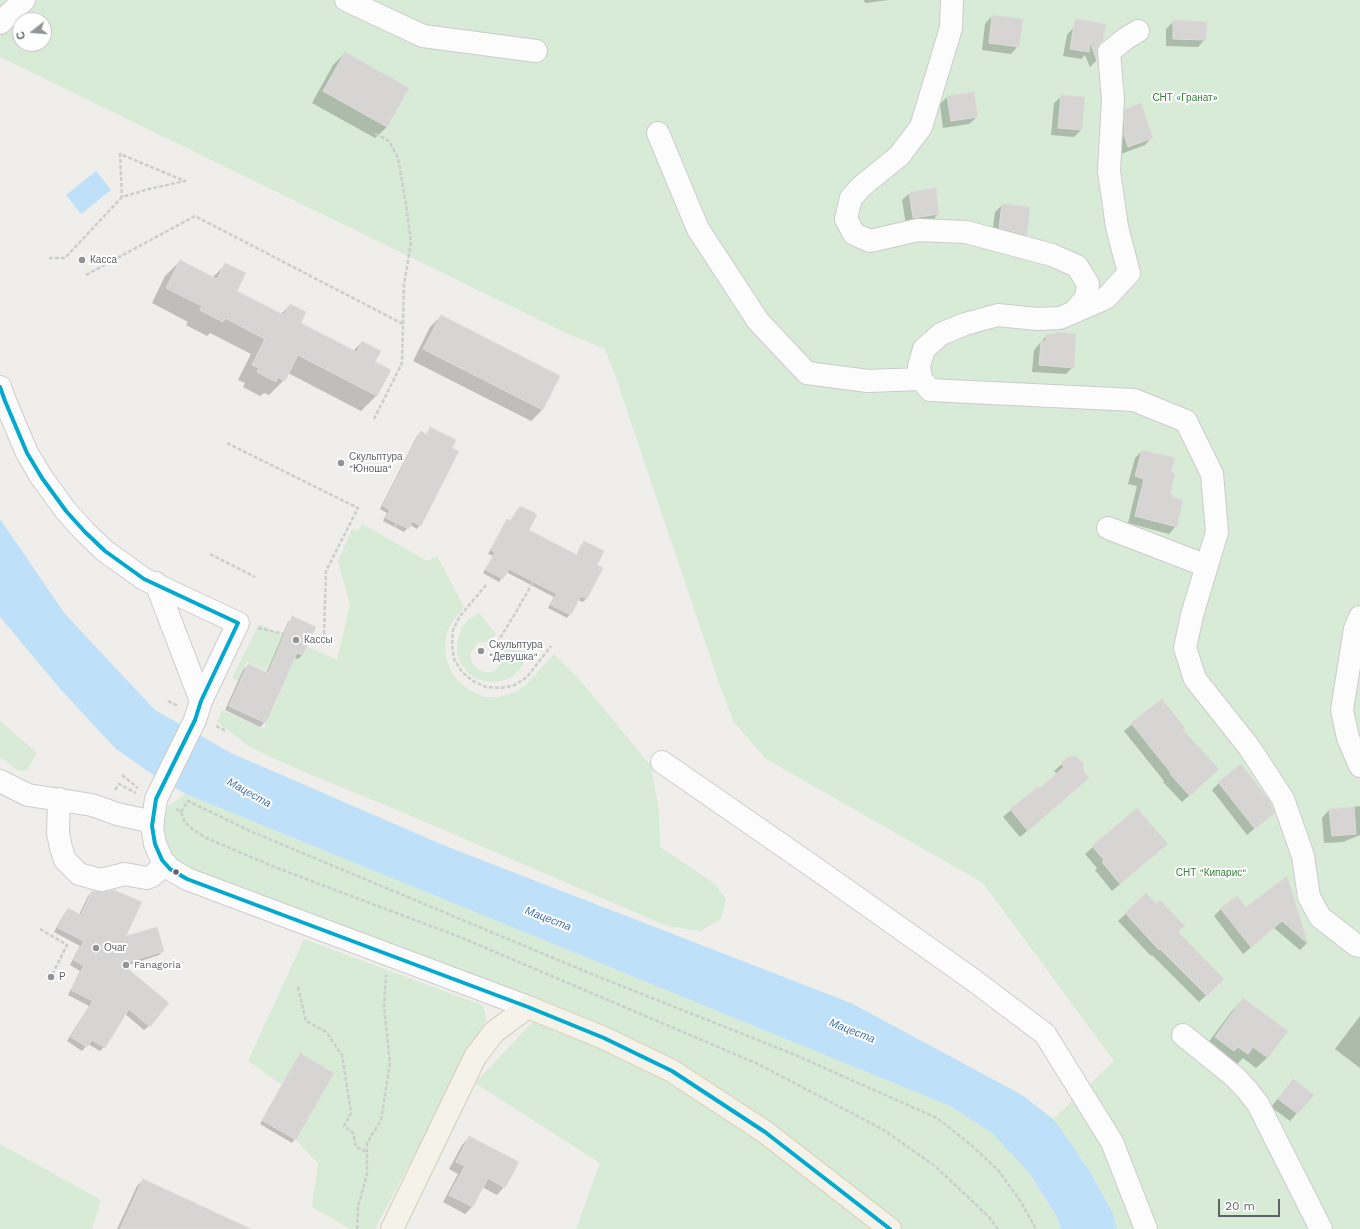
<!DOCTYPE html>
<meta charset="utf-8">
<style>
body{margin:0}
#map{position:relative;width:1360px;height:1229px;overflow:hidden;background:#efeeea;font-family:"Work Sans",sans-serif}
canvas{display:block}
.north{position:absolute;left:12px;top:12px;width:40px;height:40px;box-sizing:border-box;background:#fff;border:1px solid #bfc1c3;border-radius:50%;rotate:253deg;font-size:11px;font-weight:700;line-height:16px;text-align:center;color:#5f6368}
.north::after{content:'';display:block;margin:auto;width:14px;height:18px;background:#919496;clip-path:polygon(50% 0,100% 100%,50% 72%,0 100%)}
.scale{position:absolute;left:1218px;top:1199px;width:62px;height:18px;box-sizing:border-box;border:2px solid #5f6368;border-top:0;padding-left:5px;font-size:12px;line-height:14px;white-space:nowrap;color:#5f6368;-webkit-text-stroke:3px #fff;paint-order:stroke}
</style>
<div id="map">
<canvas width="1360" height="1229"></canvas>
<div class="north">С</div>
<div class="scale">20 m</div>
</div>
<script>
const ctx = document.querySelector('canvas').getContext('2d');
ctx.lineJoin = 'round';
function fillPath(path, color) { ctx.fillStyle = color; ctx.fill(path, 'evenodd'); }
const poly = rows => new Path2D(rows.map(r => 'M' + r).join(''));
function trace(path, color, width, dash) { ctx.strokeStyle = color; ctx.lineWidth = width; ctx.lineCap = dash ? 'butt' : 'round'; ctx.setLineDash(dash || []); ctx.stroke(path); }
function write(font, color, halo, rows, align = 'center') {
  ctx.font = font + ' "Work Sans",sans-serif'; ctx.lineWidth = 4; ctx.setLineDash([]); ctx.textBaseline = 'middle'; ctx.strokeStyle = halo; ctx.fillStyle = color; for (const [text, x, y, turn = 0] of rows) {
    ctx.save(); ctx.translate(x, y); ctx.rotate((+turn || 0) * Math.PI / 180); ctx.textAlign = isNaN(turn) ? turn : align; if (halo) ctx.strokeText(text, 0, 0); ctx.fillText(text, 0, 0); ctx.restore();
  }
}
fillPath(poly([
 [0,0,1360,0,1360,1229,1117,1229,1113,1213,1090,1172,1053,1119,1114,1061,983,883,766,759,733,721,719,683,616,378,605,349,566,333,0,57],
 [20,20,44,20,44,44,20,44],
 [362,524,427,561,437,556,464,607,454,619,447,631,445,645,446,658,451,671,459,682,471,691,485,697,500,697,515,692,526,685,554,654,579,679,651,766,659,811,660,847,715,884,726,899,721,919,700,931,667,926,395,809,297,769,250,747,217,722,222,710,264,729,286,680,247,662,238,681,232,678,259,624,337,660,350,605,338,561,352,529,358,531],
 [479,613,496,634,490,642,478,642,470,654,472,663,478,669,484,672,490,672,495,671,502,661,499,651,506,641,529,651,520,669,512,677,501,681,489,682,477,679,467,672,460,662,457,651,458,639,462,628,469,619],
 [0,721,37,753,27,770,23,771,17,770,0,757],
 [186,794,950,1106,992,1133,1030,1174,1056,1215,1061,1229,576,1229,600,1163,475,1083,540,1014,190,873,166,849,159,812],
 [304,939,482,1005,485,1012,486,1020,375,1229,350,1229,312,1207,318,1163,296,1140,334,1073,300,1053,282,1085,248,1061],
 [0,1144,101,1200,92,1229,0,1229]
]), '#d8ebd6');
fillPath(poly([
 [96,171,111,190,81,214,66,195],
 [0,519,65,614,155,710,231,753,443,845,851,1003,1022,1095,1053,1119,1058,1125,1090,1172,1113,1213,1117,1229,1061,1229,1056,1215,1030,1174,992,1133,950,1106,186,794,152,774,116,749,62,691,0,617]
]), '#bfe0f9');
fillPath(poly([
 [864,0,889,0,865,3],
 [992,16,1018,46,1011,54,982,50,985,24],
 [1174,21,1205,39,1198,47,1166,46,1166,29],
 [1074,27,1076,28,1096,47,1096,61,1090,67,1085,55,1081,59,1063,56,1067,35],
 [345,53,387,127,375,138,312,103,333,65],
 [1062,96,1081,130,1074,137,1051,135,1054,103],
 [947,97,977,117,969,124,943,128,940,104],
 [1126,110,1152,137,1145,145,1121,154,1118,117],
 [935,189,938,214,931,222,906,225,902,200,910,193],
 [1002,205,1026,234,1019,242,992,235,995,212],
 [180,261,212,278,226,264,235,292,280,315,290,305,299,323,353,351,362,342,374,362,389,370,376,396,361,411,288,373,284,380,269,395,264,393,260,396,243,387,245,383,238,380,251,354,210,333,207,336,186,325,188,322,152,303,165,276],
 [441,316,559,376,542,410,531,421,413,361,430,327],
 [1047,335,1054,335,1073,367,1066,374,1032,372,1034,350],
 [430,428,420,525,417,529,410,525,404,532,383,521,387,513,380,509,417,436,421,432,426,435],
 [1142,451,1170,473,1168,495,1176,526,1169,534,1128,523,1137,486,1128,484,1135,458],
 [520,507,528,531,576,556,581,545,584,542,596,565,602,569,586,599,583,602,578,600,570,614,567,618,548,608,554,597,506,572,499,582,483,573,493,556,488,554,504,524,507,520,510,522,517,510],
 [293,618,314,627,302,655,298,659,294,658,265,722,260,727,225,710,243,670,248,665,266,674,288,622],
 [1161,700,1182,730,1210,776,1182,802,1163,782,1164,781,1124,731],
 [1062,764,1081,785,1020,837,1003,817,1011,810,1040,789,1057,774,1054,771],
 [1219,783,1273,813,1247,835,1212,790],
 [1360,806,1360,835,1343,842,1324,843,1322,818,1329,810],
 [1137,809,1159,851,1112,891,1095,870,1097,868,1085,854],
 [1286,877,1307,943,1300,950,1274,928,1243,954,1214,916,1221,909,1245,909],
 [92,892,124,938,163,951,159,955,123,967,149,1026,144,1030,125,1014,104,1047,100,1051,88,1044,82,1051,67,1041,89,1006,68,995,80,971,70,965,80,946,54,932,64,914,68,909,79,915,88,896],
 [1146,895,1156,905,1176,932,1223,979,1199,1002,1152,955,1151,956,1118,921],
 [1243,999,1268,1057,1256,1068,1243,1058,1236,1065,1204,1048,1232,1011],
 [1360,1016,1360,1068,1335,1049],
 [301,1054,295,1139,292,1143,260,1124,297,1058],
 [1293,1080,1297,1113,1290,1121,1271,1107],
 [469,1137,504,1187,497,1195,482,1187,472,1207,465,1214,443,1202,458,1174,449,1169,462,1145],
 [143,1180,226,1229,117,1229,137,1186]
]), '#0003');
const building = poly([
 [992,15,1023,19,1019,47,989,43,992,15],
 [1075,19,1106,24,1103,40,1097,47,1097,61,1090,41,1089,52,1070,49,1075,19],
 [1173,20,1207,22,1206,40,1173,39,1173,20],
 [345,52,409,88,387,127,323,91,345,52],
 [974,92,978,117,951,121,947,96,974,92],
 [1061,95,1085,97,1082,130,1058,128,1061,95],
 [1141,103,1153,138,1128,147,1124,135,1125,109,1141,103],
 [936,188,939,214,913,218,909,192,936,188],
 [1002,204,1030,207,1027,235,999,228,1002,204],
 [180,260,217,279,225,263,246,273,237,291,284,315,290,304,306,312,301,323,357,352,362,341,381,351,375,362,391,370,377,396,298,355,285,381,278,377,276,382,257,372,259,368,252,365,265,339,225,318,223,322,200,310,202,306,166,288,180,260],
 [441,315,560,376,543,410,423,349,441,315],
 [1055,332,1076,334,1074,368,1039,365,1041,341,1046,341,1046,334,1055,334,1055,332],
 [430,427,456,440,452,448,459,451,421,526,412,521,409,529,386,518,390,510,383,506,421,431,427,435,430,427],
 [1142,450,1175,458,1171,472,1175,473,1170,494,1173,495,1172,497,1183,500,1177,527,1135,516,1144,479,1135,476,1142,450],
 [520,506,537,514,529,530,577,555,584,541,604,551,597,565,603,568,587,599,581,596,571,615,551,605,557,594,509,569,503,579,486,570,495,552,491,550,507,519,512,521,520,506],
 [292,616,316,627,303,655,297,653,266,723,229,706,248,664,268,673,292,616],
 [1162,699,1185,728,1183,730,1219,769,1190,796,1170,774,1171,773,1131,723,1162,699],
 [1069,756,1076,756,1084,764,1083,771,1089,778,1028,831,1010,809,1039,786,1040,788,1064,767,1061,763,1069,756],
 [1241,764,1269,800,1275,813,1255,829,1218,782,1241,764],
 [1354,807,1356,834,1332,836,1329,809,1354,807],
 [1137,808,1168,844,1120,884,1102,862,1104,860,1092,846,1137,808],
 [1287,876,1308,944,1282,921,1251,947,1220,908,1237,896,1246,907,1287,876],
 [114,890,142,902,126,936,157,927,164,951,122,964,169,1003,150,1027,129,1009,105,1048,92,1040,87,1047,71,1037,93,1001,71,990,84,966,74,960,84,941,58,928,68,908,81,915,92,891,104,892,114,890],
 [1146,893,1156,904,1160,900,1185,926,1178,932,1224,979,1207,996,1160,949,1159,950,1125,913,1146,893],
 [1243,998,1288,1031,1268,1058,1253,1047,1248,1054,1238,1047,1234,1051,1215,1037,1243,998],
 [300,1053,334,1073,296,1140,262,1120,300,1053],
 [1293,1079,1314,1095,1298,1114,1278,1099,1293,1079],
 [469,1136,519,1162,505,1188,488,1178,473,1207,449,1195,465,1166,456,1162,469,1136],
 [143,1179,251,1229,120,1229,143,1179]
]);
fillPath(building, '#d6d5d3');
trace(building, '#deddd9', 1);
const minor = poly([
 [346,0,423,36,536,51],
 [952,0,951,28,921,127,899,156,862,186,851,198,846,219,854,234,870,241,918,230,966,232,1052,255,1077,266,1088,284,1086,298,1074,312,1060,318,1037,319,998,315,965,324,941,334,924,349,919,366,921,379,930,390,1134,400,1186,421,1212,474,1217,532,1192,615,1185,648,1195,679,1249,747,1283,799,1303,856,1309,897,1320,917,1356,945,1360,946],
 [0,23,24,0],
 [658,133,698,229,758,321,807,373,868,381,921,379],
 [1074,312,1106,298,1129,273,1117,227,1109,171,1113,99,1109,52,1125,39,1138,31],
 [0,387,5,401,27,453,42,478,66,511,85,532,105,551,144,579,238,623,201,701,195,720,156,799,152,826,155,844,162,860,170,869,187,879,528,1007],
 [1108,528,1207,566],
 [156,583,201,701],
 [1360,617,1355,629,1342,710,1348,738,1360,766],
 [662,762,815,868,972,979,1045,1034,1112,1142,1146,1229],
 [0,781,28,795,92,805,117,814,153,822],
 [59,799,58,833,61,848,65,860,79,874,101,880,125,874,146,878,152,876,166,864],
 [1183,1035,1235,1077,1247,1090,1258,1104,1321,1229]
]);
const major = poly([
 [392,1229,475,1057,494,1032,528,1007,604,1038,672,1071,765,1132,890,1229]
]);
trace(minor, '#cbcccc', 24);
trace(major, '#d7ceb8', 24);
trace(poly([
 [49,258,65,258,122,197,149,189,185,181,120,154,122,197],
 [86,275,195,216,403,324],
 [374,419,402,363,404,284,411,243,406,204,398,158,389,141,374,133],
 [227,443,358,508,326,571,324,635],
 [395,527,397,523],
 [210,554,255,577],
 [486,585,460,616,453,630,452,645,454,659,462,672,473,681,486,687,501,688,515,685,527,677,551,646],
 [258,628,285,634],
 [494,648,516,612,533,582],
 [168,701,178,706],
 [216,726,226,731],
 [122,775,138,788],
 [115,790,119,784,136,793],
 [176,809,181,812,185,822,192,829,206,838,277,868,460,937,758,1064,882,1129,935,1166,989,1217,998,1229],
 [181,812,188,801,250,831,589,973,793,1054,937,1118,970,1144,998,1170,1019,1199,1036,1229],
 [40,929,67,945,49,981],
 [298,987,306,1021,326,1032,342,1055,351,1113,344,1126,353,1133,356,1147,367,1152],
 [357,1229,358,1207,367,1174,367,1143,381,1120,390,1063,384,1007,386,975]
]), '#cacfcc', 2.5, [4, 2]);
trace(minor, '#fdfcfc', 22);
trace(major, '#f4f2e9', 22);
trace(poly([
 [0,387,5,401,27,453,42,478,66,511,85,532,105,551,144,579,238,623,201,701,195,720,156,799,152,826,155,844,162,860,170,869,187,879,528,1007,604,1038,672,1071,765,1132,890,1229]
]), '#00a9ce', 4);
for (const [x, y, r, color] of [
 [82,260,4,"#919496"],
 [341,463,4,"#919496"],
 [296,640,4,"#919496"],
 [481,651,4,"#919496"],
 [176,872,3.5,"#5f6368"],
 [96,948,4,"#919496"],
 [126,965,4,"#919496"],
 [51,977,4,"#919496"]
]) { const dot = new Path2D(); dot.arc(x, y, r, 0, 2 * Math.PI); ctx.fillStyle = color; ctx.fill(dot); trace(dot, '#fff', 1.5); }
write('10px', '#348238', '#fff', [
 ["СНТ «Гранат»",1185,98],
 ["СНТ \"Кипарис\"",1211,873]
]);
write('10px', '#5f6368', '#fff', [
 ["Касса",90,260],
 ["Скульптура",349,457],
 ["\"Юноша\"",349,469],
 ["Кассы",304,640],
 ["Скульптура",489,645],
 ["\"Девушка\"",489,657],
 ["Очаг",104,948],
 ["Fanagoria",134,965],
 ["Р",59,977]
], 'left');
write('italic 11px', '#4174aa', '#fff', [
 ["Мацеста",249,793,29],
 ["Мацеста",548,919,21],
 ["Мацеста",852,1031,22]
]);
</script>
